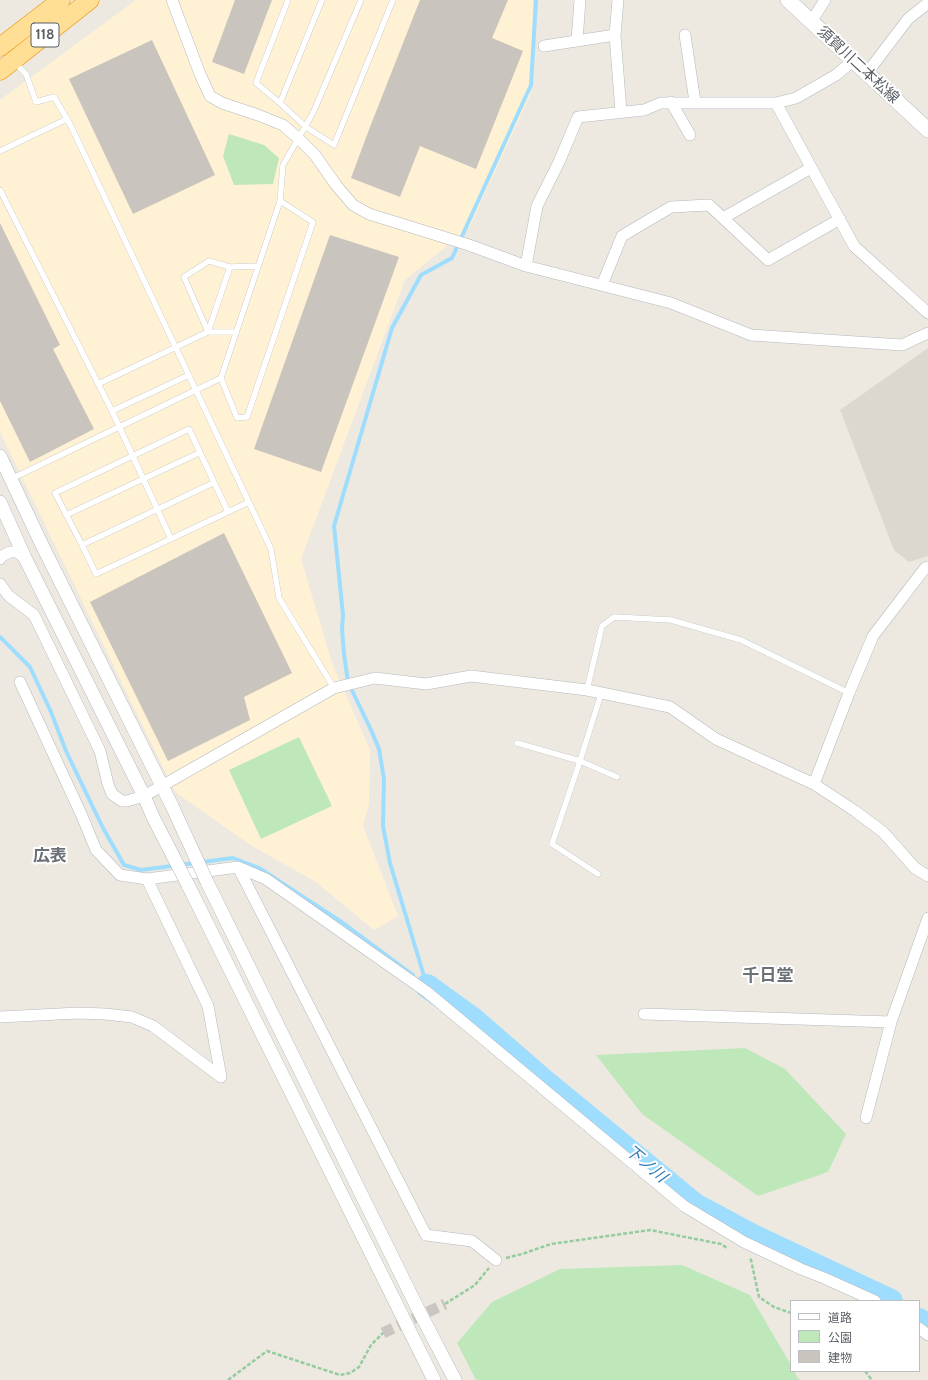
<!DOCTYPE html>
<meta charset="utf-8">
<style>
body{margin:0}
#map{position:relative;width:928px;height:1380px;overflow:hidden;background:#eee9e0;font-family:Cabin,"Noto Sans JP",sans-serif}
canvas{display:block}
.legend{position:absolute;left:790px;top:1300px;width:130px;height:72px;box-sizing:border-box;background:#fff;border:1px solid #bdbfc1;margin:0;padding:5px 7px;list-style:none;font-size:12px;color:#595e63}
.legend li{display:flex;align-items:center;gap:8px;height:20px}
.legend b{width:20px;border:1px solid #bdbfc1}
</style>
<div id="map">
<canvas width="928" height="1380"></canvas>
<ul class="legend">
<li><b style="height:5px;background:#fff"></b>道路</li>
<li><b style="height:11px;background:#bee8b9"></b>公園</li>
<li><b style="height:11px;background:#c9c4bd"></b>建物</li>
</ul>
</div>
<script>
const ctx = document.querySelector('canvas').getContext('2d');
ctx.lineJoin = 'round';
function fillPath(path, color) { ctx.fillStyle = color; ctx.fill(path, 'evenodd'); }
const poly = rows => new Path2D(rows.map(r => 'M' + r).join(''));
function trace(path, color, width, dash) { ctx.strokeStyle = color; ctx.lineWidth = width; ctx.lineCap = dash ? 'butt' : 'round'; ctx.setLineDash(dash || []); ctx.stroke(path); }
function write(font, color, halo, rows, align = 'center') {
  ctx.font = font + ' Cabin,"Noto Sans JP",sans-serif'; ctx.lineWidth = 4; ctx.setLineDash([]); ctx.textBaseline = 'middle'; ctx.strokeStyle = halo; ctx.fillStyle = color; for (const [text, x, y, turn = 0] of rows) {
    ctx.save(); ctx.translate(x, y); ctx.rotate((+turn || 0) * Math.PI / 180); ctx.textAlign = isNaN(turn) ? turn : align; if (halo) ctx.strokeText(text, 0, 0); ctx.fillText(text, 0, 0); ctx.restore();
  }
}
fillPath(poly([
 [136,0,533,0,531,93,469,228,405,280,301,559,332,663,370,750,369,804,363,826,398,916,374,930,316,882,252,846,175,792,0,432,0,100]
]), '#fff1d4');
fillPath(poly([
 [928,348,928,556,909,562,894,550,840,410]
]), '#ddd8cf');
fillPath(poly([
 [229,134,264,145,279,158,273,184,234,185,223,156],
 [299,737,332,806,261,839,229,770],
 [745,1048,785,1069,846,1134,828,1172,758,1196,642,1114,596,1055],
 [682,1265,750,1295,791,1365,791,1371,794,1371,799,1380,476,1380,457,1343,492,1302,560,1269]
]), '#bee8b9');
trace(poly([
 [0,637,30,667,51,712,66,751,103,828,124,865,141,870,233,858,259,868,343,923,413,975],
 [427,986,390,863,383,826,384,779,379,749,371,730,348,682,344,654,342,629,343,615,334,526,392,328,421,275,452,258,531,85,536,0]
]), '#9fddff', 4);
trace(poly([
 [427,986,474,1020,543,1080,695,1205,753,1236,891,1301],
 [919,1320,928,1327]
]), '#9fddff', 24);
fillPath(poly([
 [235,0,272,0,244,74,212,62],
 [420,0,508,0,492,38,523,51,476,169,420,146,400,197,351,178,370,127],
 [152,40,215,175,133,214,69,79],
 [0,223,60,345,53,349,94,429,30,462,0,401],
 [330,235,399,257,321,472,254,449],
 [224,533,292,673,244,697,250,720,168,761,90,602]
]), '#c9c4bd');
trace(poly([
 [383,1333,445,1304]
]), '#c9c6c1', 11, [11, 5.5]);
const service = poly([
 [322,0,280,103,306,127,334,145,393,0],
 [15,63,26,74,36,102,54,97,70,124,271,549,279,598,334,688],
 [280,103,256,83,288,0],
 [0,151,67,119],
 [0,190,112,411,189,375],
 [208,332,184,277,209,261,230,267],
 [208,332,230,267,258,266],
 [221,378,237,418,247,417,313,222,280,201],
 [98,384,208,332,236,332],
 [112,411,171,539],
 [11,479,221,378,280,201,283,165,313,113,361,0],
 [228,512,189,429,55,493,82,545,96,574,228,512,249,502],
 [66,515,199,453],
 [82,545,213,483],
 [587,690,602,626,614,617,671,620,741,640,849,693],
 [517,743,580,761,617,777],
 [598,874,552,844,580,761,601,694]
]);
const minor = poly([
 [172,0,200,74,210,96,222,103,258,115,283,125,298,138,315,155,336,185,353,205,369,214,469,245,526,266,671,303,751,335,902,345,928,333],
 [618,0,615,35,621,112],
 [811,22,825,0],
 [685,35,695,102],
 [577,41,580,0],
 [544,46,615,35],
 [867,73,908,19,928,3],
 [671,102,690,135],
 [776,103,854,246,928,313],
 [723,218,811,168],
 [526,266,537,206,559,162,578,117,644,110,661,103,776,103,796,98,836,75,854,60],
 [602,285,622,236,671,207,709,205,768,260,840,219],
 [0,559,2,556,10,552,17,552,25,558],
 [0,584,9,596,34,615,100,751,108,784,112,794,122,801,127,801,144,796,334,688,375,678,426,684,471,676,587,690,670,707,716,739,814,784,855,811,883,832,915,868,928,876],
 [20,682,82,816,96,850,120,875,147,879,238,867,266,879,427,992,684,1206,744,1242,801,1269,824,1278,875,1301],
 [814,784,849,693,873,636,925,568,928,567],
 [238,867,426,1235,472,1241,496,1260],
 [147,879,208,1006,221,1077],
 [644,1014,891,1022],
 [0,1017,78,1013,105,1014,132,1017,153,1026,221,1077],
 [866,1118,891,1022,928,918],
 [919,1328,928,1335]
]);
const tertiary = poly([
 [0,456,41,543,172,806],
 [0,502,25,558,144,796,153,817],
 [207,882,418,1309,455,1380],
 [188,885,434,1380]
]);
const secondary = poly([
 [788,0,928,130]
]);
const trunk = poly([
 [0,47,61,0],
 [0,71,90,0]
]);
trace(service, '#b3b8bc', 6);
trace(minor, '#b3b8bc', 12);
trace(tertiary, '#b3b8bc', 14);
trace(secondary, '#b4b9bf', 16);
trace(trunk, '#ee8e00', 19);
trace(poly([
 [506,1258,522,1254,551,1244,650,1230,721,1244,727,1248],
 [750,1259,751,1260,759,1297,774,1307,791,1313],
 [445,1304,475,1285,489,1268],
 [865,1371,872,1380],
 [228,1380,267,1351,340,1375,350,1373,359,1367,371,1345,383,1333]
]), '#93cc9e', 2.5, [4, 2]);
trace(service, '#fff', 5.5);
trace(minor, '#fff', 11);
trace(tertiary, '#fff', 13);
trace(secondary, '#fff', 15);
trace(trunk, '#ffde95', 18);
const tertiaryBridge = poly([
 [172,806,207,882],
 [153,817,188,885]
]);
trace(tertiaryBridge, '#b3b8bc', 14, []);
trace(tertiaryBridge, '#fff', 13);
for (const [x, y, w] of [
 [45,35,28]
]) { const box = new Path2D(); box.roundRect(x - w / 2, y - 12, w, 24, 3); ctx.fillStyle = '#fff'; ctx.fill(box); trace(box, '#595e63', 1); }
write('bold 14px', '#595e63', null, [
 ["118",45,35]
]);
write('15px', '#595e63', '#fff', [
 ["須賀川二本松線",858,65,43]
]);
write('italic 16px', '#307ab1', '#fff', [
 ["下ノ川",646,1164,40]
]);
write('bold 17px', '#6a7075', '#fff', [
 ["広表",50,856],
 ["千日堂",768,976]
]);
</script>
